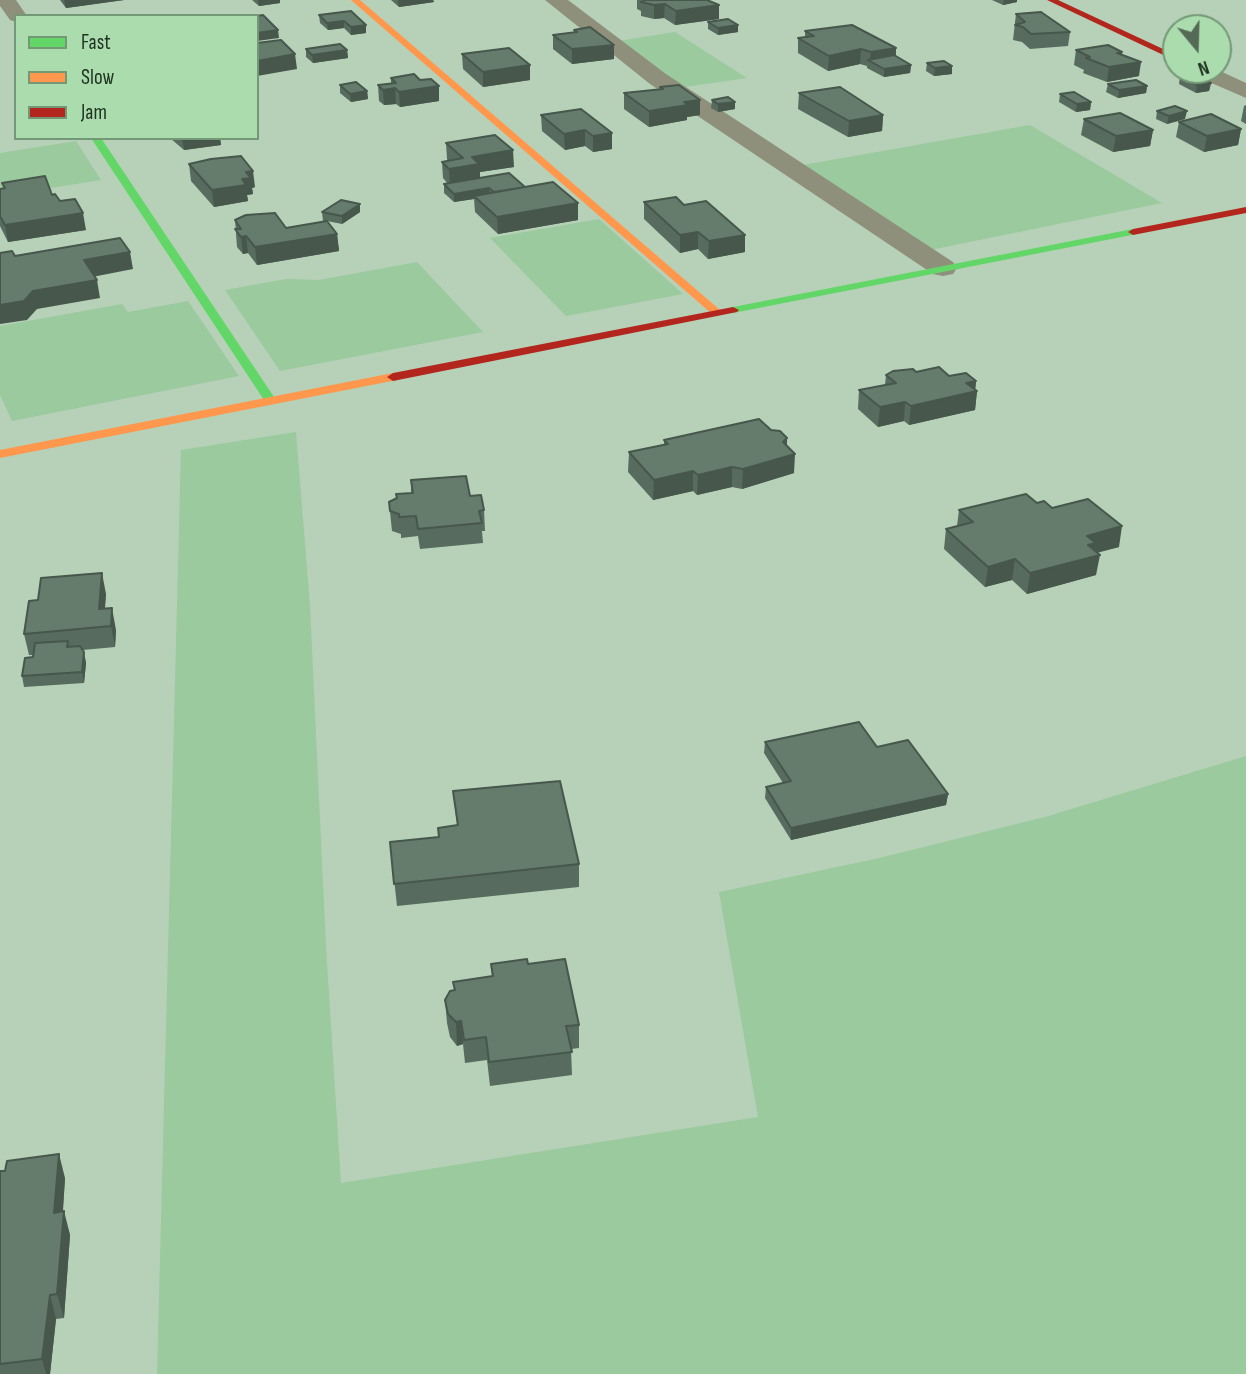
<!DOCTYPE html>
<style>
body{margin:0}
#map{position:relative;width:1246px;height:1374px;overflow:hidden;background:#b6d1b8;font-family:"Sofia Sans Condensed",sans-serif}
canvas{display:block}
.legend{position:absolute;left:14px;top:14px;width:245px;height:126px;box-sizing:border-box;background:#abdcae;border:2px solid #739876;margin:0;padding:9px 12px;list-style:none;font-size:21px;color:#203321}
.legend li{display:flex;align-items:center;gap:14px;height:35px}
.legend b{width:35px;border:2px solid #739876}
.north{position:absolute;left:1162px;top:14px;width:70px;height:70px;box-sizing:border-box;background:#abdcae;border:2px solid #739876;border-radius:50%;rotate:161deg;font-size:19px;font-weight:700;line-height:28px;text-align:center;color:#203321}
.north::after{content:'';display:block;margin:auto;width:24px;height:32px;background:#546a56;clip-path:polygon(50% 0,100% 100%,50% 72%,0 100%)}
</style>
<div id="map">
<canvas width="1246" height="1374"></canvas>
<ul class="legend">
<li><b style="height:9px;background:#63d668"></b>Fast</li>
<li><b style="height:9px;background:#ff974d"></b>Slow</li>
<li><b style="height:9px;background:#b3261e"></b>Jam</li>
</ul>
<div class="north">N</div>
</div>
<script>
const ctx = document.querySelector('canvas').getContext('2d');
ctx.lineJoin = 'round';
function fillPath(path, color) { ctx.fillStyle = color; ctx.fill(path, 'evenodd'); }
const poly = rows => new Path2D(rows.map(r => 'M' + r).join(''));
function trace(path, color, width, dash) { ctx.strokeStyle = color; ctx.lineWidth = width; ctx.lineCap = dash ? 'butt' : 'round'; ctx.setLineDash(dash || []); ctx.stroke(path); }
fillPath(poly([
 [675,32,747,78,685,87,618,41],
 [1030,125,1162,203,925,251,803,165],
 [76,141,101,180,0,196,0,153],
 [599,219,683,294,566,316,490,238],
 [417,262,483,332,280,371,225,290,286,279,319,280],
 [188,301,239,376,12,421,0,395,0,326,122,304,128,312],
 [296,432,310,606,326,947,341,1183,758,1117,719,892,875,859,1045,817,1246,756,1246,1374,157,1374,181,450]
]), '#9aca9e');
fillPath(poly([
 [0,0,16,0,27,16,16,16,16,22,10,20,0,6,0,0],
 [545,0,568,0,666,74,953,262,957,268,953,274,943,276,933,274,650,84,545,0],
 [1190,70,1218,70,1246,83,1246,98,1193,75,1190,70]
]), '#8f907c');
fillPath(poly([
 [91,138,101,138,276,400,274,403,266,403,91,138],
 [1133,229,1137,230,1137,234,733,313,727,310,733,307,1133,229]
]), '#63d668');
fillPath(poly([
 [351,0,360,0,720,310,720,314,712,314,351,0],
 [393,373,397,374,397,380,0,458,0,450,393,373]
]), '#ff974d');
fillPath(poly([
 [1047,0,1058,0,1176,55,1176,61,1047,0],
 [1246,207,1246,213,1133,235,1128,232,1133,229,1246,207],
 [733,307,739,310,737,312,393,381,387,377,393,373,733,307]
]), '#b3261e');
fillPath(poly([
 [60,0,124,0,66,8],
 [252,0,280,0,280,3,259,6],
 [391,0,433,0,434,2,399,7],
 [637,0,707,0,719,5,719,19,675,25,664,18,654,19,641,16,641,11,637,9],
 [992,0,1017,0,1017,2,1003,5],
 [1016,14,1070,32,1068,46,1030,49,1022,42,1013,40],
 [319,15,366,25,366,33,351,35,344,28,328,30,320,23],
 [708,22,738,25,738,32,718,35,708,29],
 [574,30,614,45,614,59,572,64,553,49,553,35,574,33],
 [805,31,896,48,896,56,911,65,910,73,884,77,867,68,867,66,860,64,828,71,798,53,798,38,805,37],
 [306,49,347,50,348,58,313,63,306,57],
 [1076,50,1122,52,1122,55,1139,76,1107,82,1083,73,1084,70,1074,65],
 [462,54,530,65,530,80,483,87,463,69],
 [927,63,952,66,952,74,934,76,926,71],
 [1180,76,1211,83,1209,91,1196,93,1179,84],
 [391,78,420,80,439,86,439,101,400,107,396,104,384,105,379,101,378,85,391,84],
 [1108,84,1147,86,1146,93,1118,98,1106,92],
 [340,85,367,91,368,99,351,102,340,93],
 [660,87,700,100,700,115,687,117,687,120,649,127,624,109,624,93,660,90],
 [799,93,883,115,882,131,848,137,798,109],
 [1060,94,1091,102,1090,110,1076,112,1059,102],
 [712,100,735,109,718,112,711,108],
 [1246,105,1246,124,1241,121,1244,106],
 [1157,111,1185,119,1167,124,1156,119],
 [541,115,612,133,612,149,593,152,585,146,565,150,542,131],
 [1084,119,1153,130,1150,146,1113,152,1081,135],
 [1179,122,1241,129,1238,145,1204,152,1176,137],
 [170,138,220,138,221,145,184,150],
 [446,143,514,167,480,172,480,178,525,187,578,203,578,220,498,234,475,212,474,199,454,202,444,193,444,184,448,184,443,178,442,162,448,161,447,159],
 [189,164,255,187,252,188,253,194,247,195,248,201,214,207,191,181],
 [2,183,52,195,60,201,86,230,8,242,0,226,0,189,4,189],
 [644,202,684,205,745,252,708,259,698,249,680,253,644,219],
 [322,212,360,212,342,224,327,221,337,234,339,251,257,265,248,253,243,254,237,247,235,220,286,228,327,221,323,221],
 [916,372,976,381,975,390,977,391,975,410,909,425,904,421,878,427,858,409,859,390,885,385,886,375],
 [771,430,787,438,787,445,794,473,742,489,732,487,697,495,693,491,653,500,628,472,629,452,664,445,664,440],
 [411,480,470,496,484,510,485,531,482,531,483,543,420,549,418,536,401,538,401,534,392,531,389,502,411,493],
 [1037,503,1052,508,1119,547,1097,553,1096,575,1027,594,1012,580,985,587,944,549,946,529,957,526,959,510],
 [106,594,105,609,116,630,115,647,83,650,86,663,84,683,24,687,22,676,33,655,29,655,24,634],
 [765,742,877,747,948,794,946,805,791,840,765,798,766,787,783,783,764,753],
 [453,791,579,864,579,887,397,906,390,842,439,837,438,828,457,825],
 [491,964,528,964,579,1025,579,1048,571,1049,572,1075,490,1086,487,1060,465,1063,463,1044,457,1046,450,1037,447,1023,445,1000,454,990,453,982,492,977],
 [0,1171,65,1178,63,1211,70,1235,64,1318,56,1319,50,1374,0,1374]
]), '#576b5e');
fillPath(poly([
 [64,0,124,0,66,8],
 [258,0,280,0,280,3,259,6],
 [398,0,433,0,434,2,399,7],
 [1004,0,1017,0,1017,2,1003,5],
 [665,4,664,18,654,19,654,5],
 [719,5,719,19,675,25,676,11],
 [344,21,344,28,328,30,327,23],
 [366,25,366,33,351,35,351,27],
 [738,25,738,32,718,35,718,28],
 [278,30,279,38,257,41,257,33],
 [614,45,614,59,572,64,572,49],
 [896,48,895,63,870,61,871,52],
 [861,49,860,64,828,71,829,56],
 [347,50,348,58,313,63,312,55],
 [1122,52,1120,65,1141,62,1139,76,1107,82,1109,67,1117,53],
 [295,54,297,69,257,76,257,61],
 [530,65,530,80,483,87,483,72],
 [911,65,910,73,884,77,884,69],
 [952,66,952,74,934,76,935,68],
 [1211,83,1209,91,1196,93,1197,85],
 [439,86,439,101,400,107,399,92],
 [1147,86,1146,93,1118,98,1119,90],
 [395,88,396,104,384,105,383,90],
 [367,91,368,99,351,102,350,94],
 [700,100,700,115,687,117,687,120,649,127,649,111,684,102],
 [735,102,735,109,718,112,718,104],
 [1091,102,1090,110,1076,112,1077,104],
 [1187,111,1185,119,1167,124,1169,116],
 [883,115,882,131,848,137,849,121],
 [1241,129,1238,145,1204,152,1207,136],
 [585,130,585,146,565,150,564,134],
 [1153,130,1150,146,1113,152,1116,136],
 [612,133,612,149,593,152,593,136],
 [182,138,220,138,221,145,184,150],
 [513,150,514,167,480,172,480,180,450,186,449,169,472,157],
 [253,171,255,187,252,188,253,194,247,195,248,201,214,207,212,190,242,179,246,172],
 [489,188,490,196,474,196,474,199,454,202,454,194],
 [578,203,578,220,498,234,497,217],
 [360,204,360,212,342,224,342,216],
 [83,213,86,230,8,242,5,225],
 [698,232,698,249,680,253,680,235],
 [337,234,339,251,257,265,255,247],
 [745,235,745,252,708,259,709,241],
 [246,236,248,253,243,254,241,237],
 [130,252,133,269,87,278,84,260],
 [97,280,100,298,37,309,27,320,0,324,0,305,33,291],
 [976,381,975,392,977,391,975,410,909,425,911,406,966,383],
 [905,402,904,421,878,427,880,407],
 [787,438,786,456,795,454,794,473,742,489,743,469,783,442],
 [732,467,732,487,697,495,698,475],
 [693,471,693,491,653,500,654,480],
 [1122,526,1119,547,1094,553,1100,555,1096,575,1027,594,1030,573,1087,536],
 [1015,559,1012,580,985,587,988,567],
 [102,573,106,594,103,627,99,609],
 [112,608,116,630,115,647,111,626],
 [84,652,86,663,84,683,82,672],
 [948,794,946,805,791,840,791,828],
 [461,1021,463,1044,457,1046,456,1022],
 [59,1154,65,1178,61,1236,54,1213],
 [64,1211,70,1235,64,1318,57,1294],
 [50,1295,56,1319,50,1374,46,1374,42,1359]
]), '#47574c');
const building = poly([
 [646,0,707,0,719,5,676,11,665,4,654,5,641,2,646,0],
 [351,11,366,25,351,27,344,21,327,23,319,15,351,11],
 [1041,12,1070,32,1031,34,1023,27,1015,25,1025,22,1016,14,1041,12],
 [263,15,278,30,257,33,257,16,263,15],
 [728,19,738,25,718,28,708,22,728,19],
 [852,25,896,48,871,52,861,49,829,56,798,38,814,36,805,31,852,25],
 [590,27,614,45,572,49,553,35,577,32,574,30,590,27],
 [281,40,295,54,257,61,257,43,281,40],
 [340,44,347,50,312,55,306,49,340,44],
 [1108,45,1122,52,1117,53,1141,62,1109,67,1086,58,1090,57,1076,50,1108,45],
 [509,48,530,65,483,72,462,54,509,48],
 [894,55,911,65,884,69,868,60,894,55],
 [944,61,952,66,935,68,927,63,944,61],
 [414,74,420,80,431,79,439,86,399,92,395,88,383,90,378,85,396,83,391,78,414,74],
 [1194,74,1211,83,1197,85,1180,76,1194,74],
 [1136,80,1147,86,1119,90,1108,84,1136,80],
 [356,82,367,91,350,94,340,85,356,82],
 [679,85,700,100,684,102,688,105,649,111,624,93,663,89,660,87,679,85],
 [840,87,883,115,849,121,799,93,840,87],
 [1074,92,1091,102,1077,104,1060,94,1074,92],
 [728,97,735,102,718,104,712,100,728,97],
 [1175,106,1187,111,1169,116,1157,111,1175,106],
 [581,109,612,133,593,136,585,130,564,134,541,115,581,109],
 [1120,113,1153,130,1116,136,1084,119,1120,113],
 [1211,114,1241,129,1207,136,1179,122,1211,114],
 [495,135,513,150,472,157,479,164,449,169,442,162,463,158,446,143,495,135],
 [241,156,253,171,246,172,251,178,242,179,246,185,212,190,189,164,211,159,241,156],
 [509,173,525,187,494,192,489,188,454,194,444,184,509,173],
 [45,176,52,195,55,194,60,201,75,199,83,213,5,225,0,216,0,189,5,188,2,183,45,176],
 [553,182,578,203,497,217,474,196,553,182],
 [676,197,684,205,706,201,745,235,709,241,698,232,680,235,644,202,676,197],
 [341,200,360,204,342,216,322,212,341,200],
 [275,213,286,228,327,221,337,234,255,247,246,236,241,237,235,229,241,229,235,220,246,215,275,213],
 [120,238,130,252,84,260,97,280,33,291,24,301,0,305,0,253,12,251,15,256,120,238],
 [939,367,949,376,966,373,976,381,966,383,977,391,911,406,905,402,880,407,859,390,896,383,886,375,893,371,913,369,916,372,939,367],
 [759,419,771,430,780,431,787,438,783,442,795,454,743,469,732,467,698,475,693,471,654,480,629,452,668,444,664,440,759,419],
 [466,476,470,496,481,495,484,510,479,511,482,523,418,529,416,516,399,517,399,514,390,511,389,502,397,498,396,494,413,493,411,480,466,476],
 [1026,494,1037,503,1044,501,1052,508,1088,499,1122,526,1087,536,1096,543,1088,545,1100,555,1030,573,1015,559,988,567,946,529,973,522,959,510,1026,494],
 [102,573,99,609,112,608,111,626,24,634,29,601,38,600,41,578,102,573],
 [68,641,67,647,80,646,84,652,82,672,22,676,25,658,33,657,35,643,68,641],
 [859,722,877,747,908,740,948,794,791,828,766,787,791,781,765,742,859,722],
 [560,781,579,864,394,884,390,842,439,837,438,828,458,825,453,791,560,781],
 [527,959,528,964,565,959,579,1025,566,1026,572,1052,489,1062,486,1037,464,1040,461,1021,456,1022,448,1014,445,1000,450,991,455,990,453,982,493,976,491,964,527,959],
 [59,1154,54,1213,64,1211,57,1294,50,1295,42,1359,0,1364,0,1171,5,1171,7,1161,59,1154]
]);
fillPath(building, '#657c6d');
trace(building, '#47574c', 2);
</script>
